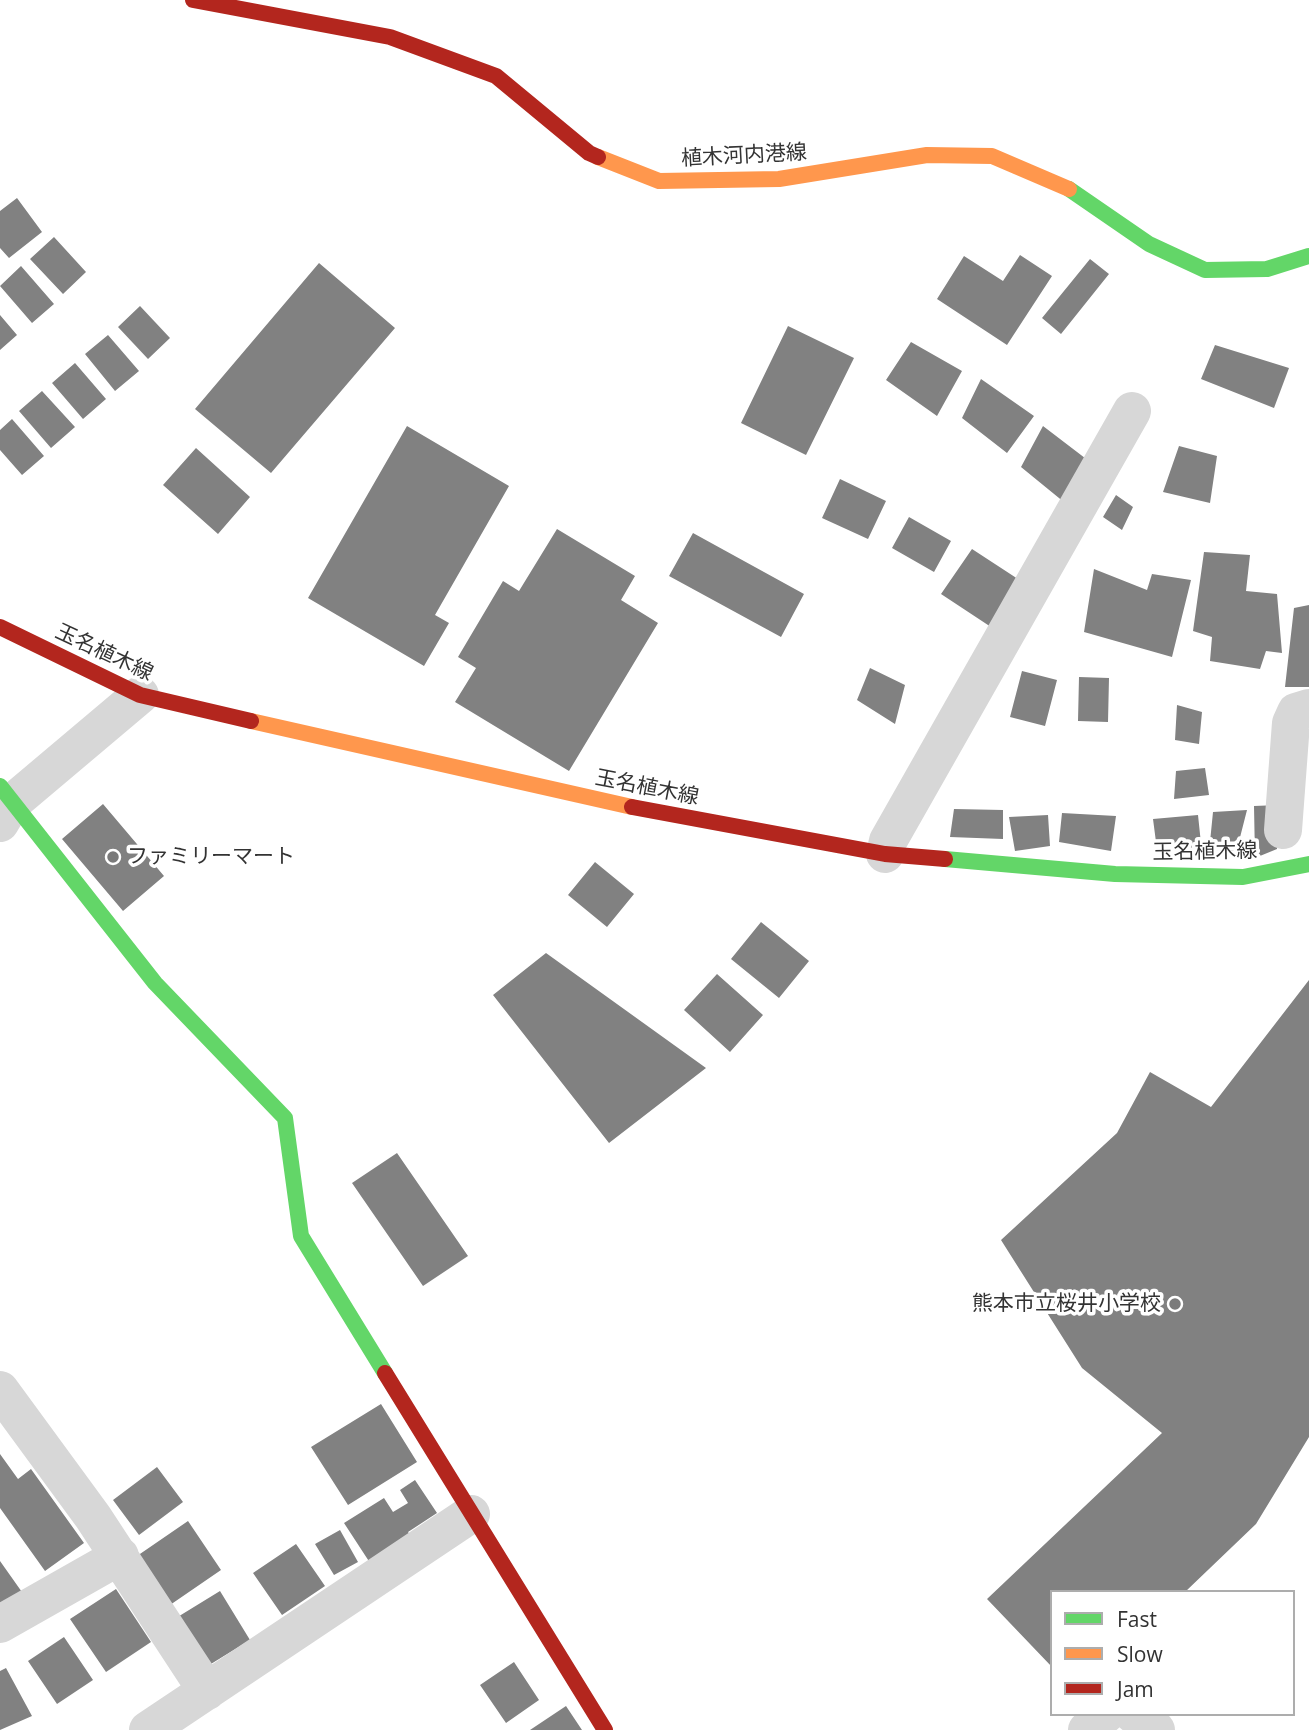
<!DOCTYPE html>
<meta charset="utf-8">
<style>
body{margin:0}
#map{position:relative;width:1309px;height:1730px;overflow:hidden;background:#fff;font-family:"Open Sans",sans-serif}
canvas{display:block}
.legend{position:absolute;left:1050px;top:1590px;width:245px;height:126px;box-sizing:border-box;background:#fff;border:2px solid #adadad;margin:0;padding:9px 12px;list-style:none;font-size:21px;color:#333}
.legend li{display:flex;align-items:center;gap:14px;height:35px}
.legend b{width:35px;border:2px solid #adadad}
</style>
<div id="map">
<canvas width="1309" height="1730"></canvas>
<ul class="legend">
<li><b style="height:9px;background:#63d668"></b>Fast</li>
<li><b style="height:9px;background:#ff974d"></b>Slow</li>
<li><b style="height:9px;background:#b3261e"></b>Jam</li>
</ul>
</div>
<script>
const ctx = document.querySelector('canvas').getContext('2d');
ctx.lineJoin = 'round';
function fillPath(path, color) { ctx.fillStyle = color; ctx.fill(path, 'evenodd'); }
const poly = rows => new Path2D(rows.map(r => 'M' + r).join(''));
function trace(path, color, width, dash) { ctx.strokeStyle = color; ctx.lineWidth = width; ctx.lineCap = dash ? 'butt' : 'round'; ctx.setLineDash(dash || []); ctx.stroke(path); }
function write(font, color, halo, rows, align = 'center') {
  ctx.font = font + ' "Open Sans","Noto Sans JP",sans-serif'; ctx.lineWidth = 7; ctx.setLineDash([]); ctx.textBaseline = 'middle'; ctx.strokeStyle = halo; ctx.fillStyle = color; for (const [text, x, y, turn = 0] of rows) {
    ctx.save(); ctx.translate(x, y); ctx.rotate((+turn || 0) * Math.PI / 180); ctx.textAlign = isNaN(turn) ? turn : align; if (halo) ctx.strokeText(text, 0, 0); ctx.fillText(text, 0, 0); ctx.restore();
  }
}
fillPath(poly([
 [17,198,42,232,9,258,0,248,0,211],
 [54,237,86,272,63,294,30,259],
 [1020,255,1052,276,1007,345,937,299,964,256,1003,281],
 [1090,259,1109,274,1061,334,1042,318],
 [319,263,395,328,271,473,195,409],
 [21,266,54,304,32,323,0,286],
 [140,306,170,338,148,359,118,327],
 [0,315,17,335,0,350],
 [788,326,854,358,806,455,741,423],
 [108,335,139,371,115,391,85,354],
 [911,342,962,371,937,416,886,380],
 [1215,345,1289,368,1274,408,1201,379],
 [75,363,106,399,83,419,52,383],
 [981,379,1034,416,1007,453,962,418],
 [42,391,75,427,51,448,19,411],
 [12,419,44,456,22,475,0,450,0,430],
 [407,426,509,486,435,615,449,623,424,666,308,598],
 [1043,426,1098,468,1070,507,1021,467],
 [1179,446,1217,456,1210,503,1163,492],
 [196,448,250,497,218,534,163,485],
 [840,479,886,501,868,539,822,518],
 [1116,495,1133,507,1122,530,1103,517],
 [909,517,951,541,934,572,892,548],
 [557,529,635,576,621,600,658,623,569,771,455,702,476,668,458,657,503,581,519,591],
 [693,533,804,594,781,637,669,576],
 [972,549,1021,581,991,627,941,594],
 [1204,552,1250,555,1246,591,1277,594,1282,653,1266,651,1260,669,1210,661,1212,637,1193,631],
 [1094,569,1147,590,1152,574,1191,580,1172,657,1084,632],
 [1309,605,1309,687,1285,687,1294,608],
 [870,668,905,685,895,724,857,700],
 [1022,671,1057,680,1045,726,1010,717],
 [1079,677,1109,678,1108,722,1078,721],
 [1177,705,1202,712,1199,744,1175,740],
 [1205,768,1209,795,1174,799,1176,771],
 [103,804,164,876,123,911,62,839],
 [1279,805,1277,849,1255,858,1254,806],
 [954,809,1003,810,1003,839,950,837],
 [1247,810,1235,857,1209,852,1213,812],
 [1062,813,1116,816,1111,851,1059,842],
 [1048,815,1050,846,1015,851,1009,817],
 [1198,815,1202,853,1156,842,1153,819],
 [595,862,634,894,607,927,568,895],
 [761,922,809,961,779,998,731,959],
 [546,953,706,1068,609,1143,493,995],
 [717,974,763,1015,730,1052,684,1010],
 [1309,980,1309,1437,1256,1524,1185,1592,1052,1592,1052,1667,987,1599,1162,1433,1082,1368,1001,1240,1117,1133,1150,1072,1211,1107],
 [397,1153,468,1256,423,1286,352,1183],
 [381,1404,417,1462,348,1505,311,1447],
 [0,1454,18,1479,31,1469,84,1543,45,1571,0,1508],
 [157,1467,183,1502,139,1535,113,1500],
 [415,1480,437,1513,408,1532,415,1542,374,1569,344,1523,384,1498,393,1512,408,1503,400,1490],
 [188,1521,221,1570,170,1605,137,1556],
 [340,1530,358,1562,334,1575,315,1544],
 [296,1544,325,1586,282,1615,253,1573],
 [0,1561,29,1602,0,1622],
 [116,1589,151,1642,106,1672,70,1619],
 [220,1591,250,1640,206,1667,176,1618],
 [64,1637,93,1680,57,1704,28,1661],
 [514,1662,539,1700,506,1723,480,1685],
 [6,1668,32,1716,0,1730,0,1671],
 [566,1706,582,1730,530,1730]
]), '#818181');
trace(poly([
 [0,823,12,803,140,695],
 [1283,830,1291,723,1296,712,1309,708],
 [885,854,888,841,1132,411],
 [0,1390,93,1517,207,1691],
 [0,1624,120,1556],
 [1133,1714,1145,1717,1156,1730],
 [148,1730,471,1514],
 [1087,1730,1106,1714]
]), '#d7d7d7', 38);
trace(poly([
 [1069,189,1149,244,1205,270,1267,269,1309,256],
 [0,786,155,983,285,1118,301,1236,385,1373],
 [945,859,1115,874,1243,877,1309,864]
]), '#63d668', 16);
trace(poly([
 [598,157,659,181,779,179,927,155,992,156,1069,189],
 [251,721,632,807]
]), '#ff974d', 16);
trace(poly([
 [193,0,390,37,496,76,589,153,598,157],
 [0,627,140,695,251,721],
 [632,807,885,854,945,859],
 [385,1373,605,1730]
]), '#b3261e', 16);
for (const [x, y, r, color] of [
 [113,857,7,"#7a7a7a"],
 [1175,1304,7,"#7a7a7a"]
]) { const dot = new Path2D(); dot.arc(x, y, r, 0, 2 * Math.PI); ctx.fillStyle = color; ctx.fill(dot); trace(dot, '#fff', 2.5); }
write('21px', '#333', '#fff', [
 ["植木河内港線",744,156,-3],
 ["玉名植木線",104,653,25],
 ["玉名植木線",647,788,11],
 ["玉名植木線",1205,852,-1]
]);
write('21px', '#333', '#fff', [
 ["ファミリーマート",127,857],
 ["熊本市立桜井小学校",1161,1304,"right"]
], 'left');
</script>
